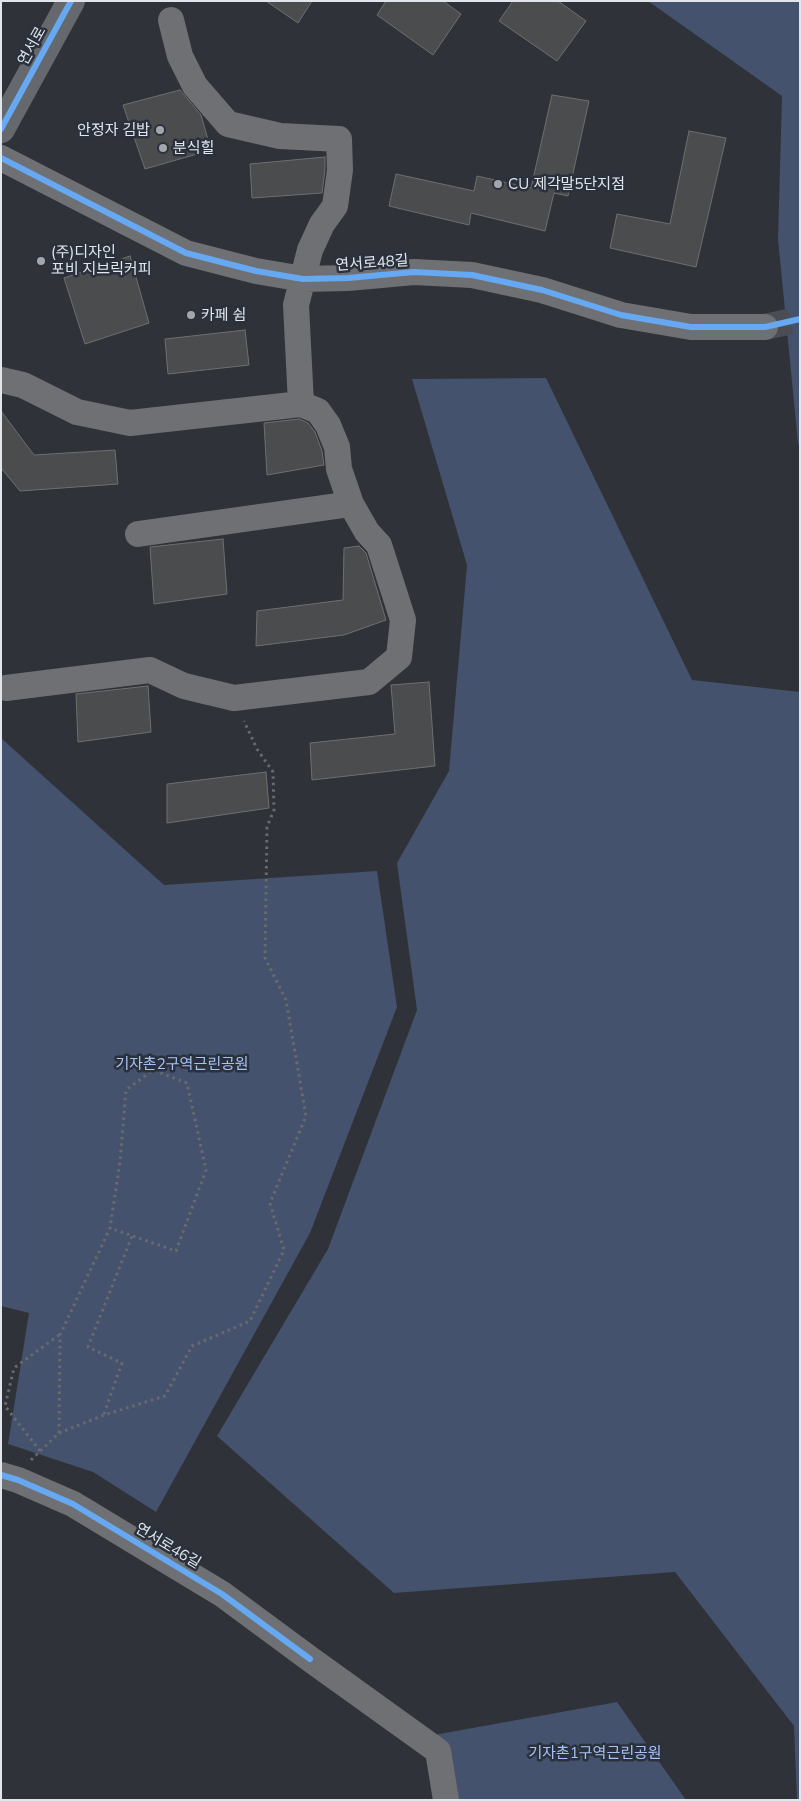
<!DOCTYPE html>
<meta charset="utf-8">
<style>
body{margin:0}
#map{position:relative;width:801px;height:1801px;overflow:hidden;background:#2f3238;font-family:Mulish,sans-serif}
canvas{display:block}
.frame{position:absolute;inset:0;border:2px solid #e1e5ec;pointer-events:none}
</style>
<div id="map">
<canvas width="801" height="1801"></canvas>
<div class="frame"></div>
</div>
<script>
const ctx = document.querySelector('canvas').getContext('2d');
ctx.lineJoin = 'round';
function fillPath(path, color) { ctx.fillStyle = color; ctx.fill(path, 'evenodd'); }
const poly = rows => new Path2D(rows.map(r => 'M' + r).join(''));
function trace(path, color, width, dash) { ctx.strokeStyle = color; ctx.lineWidth = width; ctx.lineCap = dash ? 'butt' : 'round'; ctx.setLineDash(dash || []); ctx.stroke(path); }
function write(font, color, halo, rows, align = 'center') {
  ctx.font = font + ' Mulish,"Noto Sans KR",sans-serif'; ctx.lineWidth = 5; ctx.setLineDash([]); ctx.textBaseline = 'middle'; ctx.strokeStyle = halo; ctx.fillStyle = color; for (const [text, x, y, turn = 0] of rows) {
    ctx.save(); ctx.translate(x, y); ctx.rotate((+turn || 0) * Math.PI / 180); ctx.textAlign = isNaN(turn) ? turn : align; if (halo) ctx.strokeText(text, 0, 0); ctx.fillText(text, 0, 0); ctx.restore();
  }
}
fillPath(poly([
 [648,1,800,1,800,447,798,443,778,239,782,96],
 [546,378,692,680,800,692,800,1800,797,1800,794,1726,675,1572,394,1593,217,1436,328,1249,417,1010,397,863,449,771,467,565,412,379],
 [1,738,164,885,377,871,397,1007,310,1233,156,1512,93,1472,8,1444,29,1313,1,1306],
 [617,1702,686,1800,436,1800,428,1736]
]), '#44526d');
const building = poly([
 [266,1,312,1,298,23,266,1],
 [386,1,443,1,461,14,433,55,377,15,386,1],
 [513,1,558,1,586,21,557,61,499,21,513,1],
 [180,90,201,115,211,150,145,169,123,105,180,90],
 [552,95,589,101,568,196,554,193,545,231,471,213,469,225,389,206,396,174,474,191,477,176,531,188,552,95],
 [689,131,726,138,696,267,610,248,617,214,670,224,689,131],
 [325,157,325,169,322,193,252,198,250,164,325,157],
 [130,256,149,323,85,344,64,278,130,256],
 [245,330,249,365,168,374,165,339,245,330],
 [1,411,34,455,115,450,118,484,20,491,1,468,1,411],
 [299,419,308,423,315,432,322,451,324,465,267,475,264,423,299,419],
 [223,539,227,594,154,604,150,547,223,539],
 [359,546,366,553,386,620,344,635,256,646,257,611,343,600,344,548,359,546],
 [429,682,435,766,312,780,310,743,395,734,391,685,429,682],
 [148,686,151,732,78,742,76,694,148,686],
 [266,772,269,808,167,823,167,784,266,772]
]);
fillPath(building, '#4b4c4d');
trace(building, '#6e6f6f', 1);
trace(poly([
 [765,327,800,319]
]), '#4a4d53', 26, [26, 13]);
trace(poly([
 [104,1414,122,1363,88,1347,132,1236],
 [59,1433,104,1415,165,1396,192,1346,250,1321,284,1250,270,1203,306,1116,286,1000,265,958,267,827,274,810,273,772,257,749,244,721],
 [40,1451,5,1406,14,1368,59,1335],
 [31,1460,59,1433,60,1335,110,1228,120,1162,126,1090,153,1070,187,1083,206,1170,176,1251,110,1228]
]), '#696a6e', 3, [2.5, 4]);
trace(poly([
 [1,158,186,253,256,271,303,279,348,278,414,272,472,275,542,290,621,315,691,327,765,327],
 [1,380,23,385,77,412,130,423,301,404],
 [138,534,351,504],
 [6,688,150,670,184,686,234,698,369,682,399,657,403,620,379,545,367,532,351,504,339,469,337,447,328,425,318,411,301,404,296,305,310,250,322,224,335,206,340,170,339,139,280,136,228,124,195,86,180,56,171,20],
 [1,1475,18,1480,73,1504,222,1594,310,1659,438,1751,446,1800]
]), '#6f7073', 26);
trace(poly([
 [1,129,71,1]
]), '#65686c', 28);
trace(poly([
 [1,129,71,1],
 [1,158,186,253,256,271,303,279,348,278,414,272,472,275,542,290,621,315,691,327,765,327,800,319],
 [1,1475,18,1480,73,1504,222,1594,310,1659]
]), '#66a8f1', 6);
for (const [x, y, r, color] of [
 [160,130,5,"#a3a6ad"],
 [163,148,5,"#a3a6ad"],
 [498,184,5,"#a3a6ad"],
 [41,261,5,"#a3a6ad"],
 [191,315,5,"#a3a6ad"]
]) { const dot = new Path2D(); dot.arc(x, y, r, 0, 2 * Math.PI); ctx.fillStyle = color; ctx.fill(dot); trace(dot, '#2b313c', 2); }
write('15px', '#e1e5ec', '#2b313c', [
 ["연서로",32,46,-61],
 ["연서로48길",372,263,-4],
 ["연서로46길",168,1546,31]
]);
write('15px', '#e1e5ec', '#2b313c', [
 ["안정자 김밥",150,130,"right"],
 ["분식힐",173,148],
 ["CU 제각말5단지점",508,184],
 ["(주)디자인",51,252],
 ["포비 지브릭커피",51,269],
 ["카페 쉼",201,315]
], 'left');
write('15px', '#a6c2f5', '#2b313c', [
 ["기자촌2구역근린공원",182,1064],
 ["기자촌1구역근린공원",595,1753]
]);
</script>
